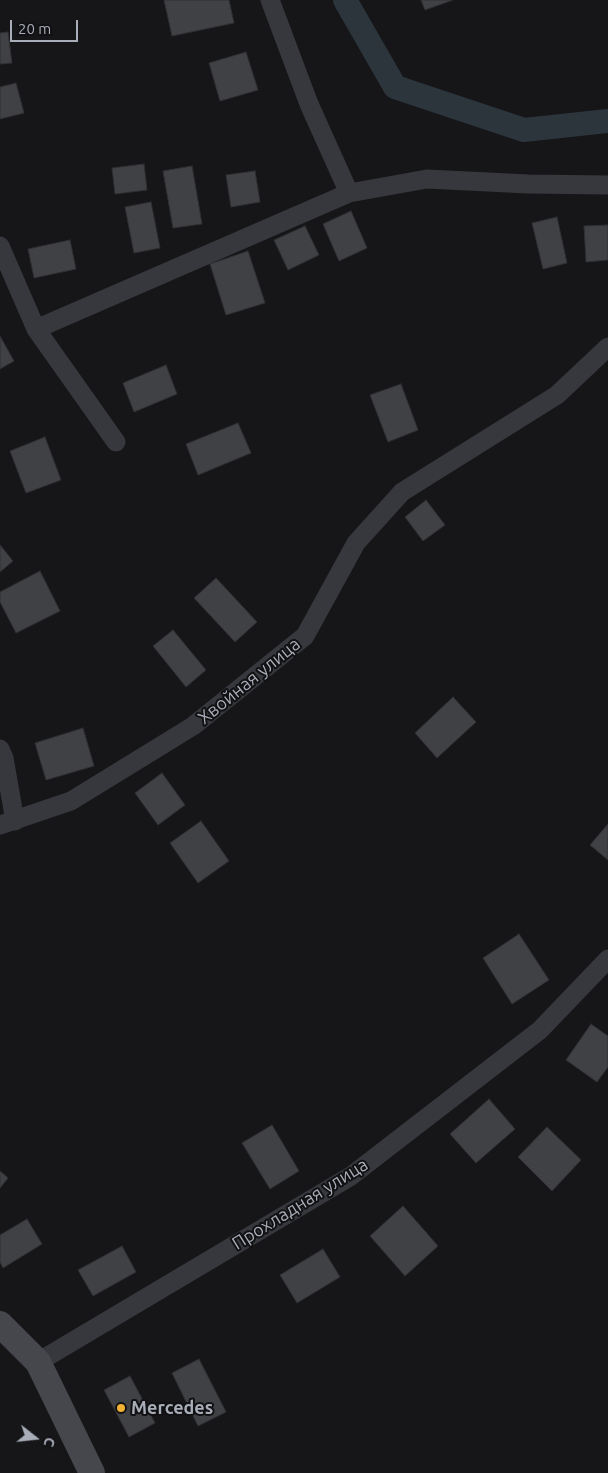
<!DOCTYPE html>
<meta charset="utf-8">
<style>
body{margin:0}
#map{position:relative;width:608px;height:1473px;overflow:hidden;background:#161618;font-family:Ubuntu,sans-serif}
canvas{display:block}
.north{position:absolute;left:10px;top:1413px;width:50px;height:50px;-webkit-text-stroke:4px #111113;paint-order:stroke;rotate:106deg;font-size:14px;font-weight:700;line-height:20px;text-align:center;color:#a8adb8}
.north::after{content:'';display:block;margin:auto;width:18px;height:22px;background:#a8adb8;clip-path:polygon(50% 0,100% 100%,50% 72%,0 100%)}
.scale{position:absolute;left:10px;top:20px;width:68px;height:22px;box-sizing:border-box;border:2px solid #a8adb8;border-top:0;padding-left:6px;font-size:15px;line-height:18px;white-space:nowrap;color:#a8adb8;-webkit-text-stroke:4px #111113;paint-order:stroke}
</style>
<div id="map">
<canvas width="608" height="1473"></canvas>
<div class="north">С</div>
<div class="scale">20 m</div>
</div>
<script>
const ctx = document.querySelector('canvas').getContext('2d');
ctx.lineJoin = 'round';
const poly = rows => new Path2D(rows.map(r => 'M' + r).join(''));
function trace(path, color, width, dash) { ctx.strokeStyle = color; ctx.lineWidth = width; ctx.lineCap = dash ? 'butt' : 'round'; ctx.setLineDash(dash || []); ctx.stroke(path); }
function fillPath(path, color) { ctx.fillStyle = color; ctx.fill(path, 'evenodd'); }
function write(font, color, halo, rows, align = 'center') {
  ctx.font = font + ' Ubuntu,sans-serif'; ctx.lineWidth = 4; ctx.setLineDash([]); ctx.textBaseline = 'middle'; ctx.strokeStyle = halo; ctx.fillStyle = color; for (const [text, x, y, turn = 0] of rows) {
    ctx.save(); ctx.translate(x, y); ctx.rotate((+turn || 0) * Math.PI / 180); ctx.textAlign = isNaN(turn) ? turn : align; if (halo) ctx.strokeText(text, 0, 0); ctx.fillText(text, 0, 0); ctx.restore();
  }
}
trace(poly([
 [345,0,395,87,524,130,608,121]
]), '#2c353c', 24);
const building = poly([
 [164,0,229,0,234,23,172,36,164,0],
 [421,0,453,0,425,10,421,0],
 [8,32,12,63,0,64,0,33,8,32],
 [246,52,258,90,220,101,209,63,246,52],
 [16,83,24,113,0,119,0,87,16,83],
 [144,164,147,190,115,194,112,168,144,164],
 [192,166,202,224,173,228,163,171,192,166],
 [255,171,260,202,231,207,226,175,255,171],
 [151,202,160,248,134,253,125,207,151,202],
 [351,211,367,248,339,261,323,224,351,211],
 [557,217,567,263,543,269,532,223,557,217],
 [608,225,608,260,586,262,584,226,608,225],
 [305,226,319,255,288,270,274,240,305,226],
 [70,240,76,269,34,278,28,249,70,240],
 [248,251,265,303,226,315,210,264,248,251],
 [0,336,14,361,0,369,0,336],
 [166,365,177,394,134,412,123,383,166,365],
 [401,384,418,430,388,442,370,395,401,384],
 [238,423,251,453,198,475,186,444,238,423],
 [45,437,61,480,26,493,10,451,45,437],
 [426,500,445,525,423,541,405,517,426,500],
 [0,545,13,561,0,572,0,545],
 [40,571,60,611,16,633,0,602,0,592,40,571],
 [216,578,257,622,235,642,194,598,216,578],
 [173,630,206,670,186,687,153,646,173,630],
 [453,697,476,722,437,758,415,733,453,697],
 [83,728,94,766,46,780,35,743,83,728],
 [162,773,185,805,158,825,135,793,162,773],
 [201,821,229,861,198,883,170,843,201,821],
 [608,824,608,860,590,845,608,824],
 [519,934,549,980,512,1004,483,958,519,934],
 [591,1024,608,1036,608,1067,597,1082,566,1060,591,1024],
 [489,1099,515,1129,476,1163,450,1134,489,1099],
 [272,1125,299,1171,270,1189,242,1143,272,1125],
 [547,1127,581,1160,552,1191,518,1157,547,1127],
 [0,1171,8,1178,0,1188,0,1171],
 [403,1206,438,1246,405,1276,370,1236,403,1206],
 [27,1219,42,1244,3,1268,0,1262,0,1235,27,1219],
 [122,1246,136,1272,93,1296,78,1270,122,1246],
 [323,1249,340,1277,297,1303,280,1275,323,1249],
 [199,1359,226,1412,198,1426,172,1373,199,1359],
 [130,1376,155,1423,129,1437,104,1390,130,1376]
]);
fillPath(building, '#404145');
trace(building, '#303034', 1);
trace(poly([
 [270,0,309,104,349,193],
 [0,246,36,329,116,442],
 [36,329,349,193,427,179,528,184,608,185],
 [0,749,4,758,15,821],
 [0,825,71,801,193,726,305,636,356,543,402,492,557,395,608,347],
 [38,1362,351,1176,540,1030,608,959]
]), '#37383d', 19);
trace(poly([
 [0,1324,38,1362,92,1473]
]), '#45474d', 26);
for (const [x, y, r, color] of [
 [121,1408,5,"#f2b134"]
]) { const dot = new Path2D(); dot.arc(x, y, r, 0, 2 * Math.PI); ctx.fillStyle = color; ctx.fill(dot); trace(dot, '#111113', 2); }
write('18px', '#a8adb8', '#111113', [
 ["Хвойная улица",249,681,-39],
 ["Прохладная улица",300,1204,-32]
]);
write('bold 18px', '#a8adb8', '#111113', [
 ["Mercedes",131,1408]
], 'left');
</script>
